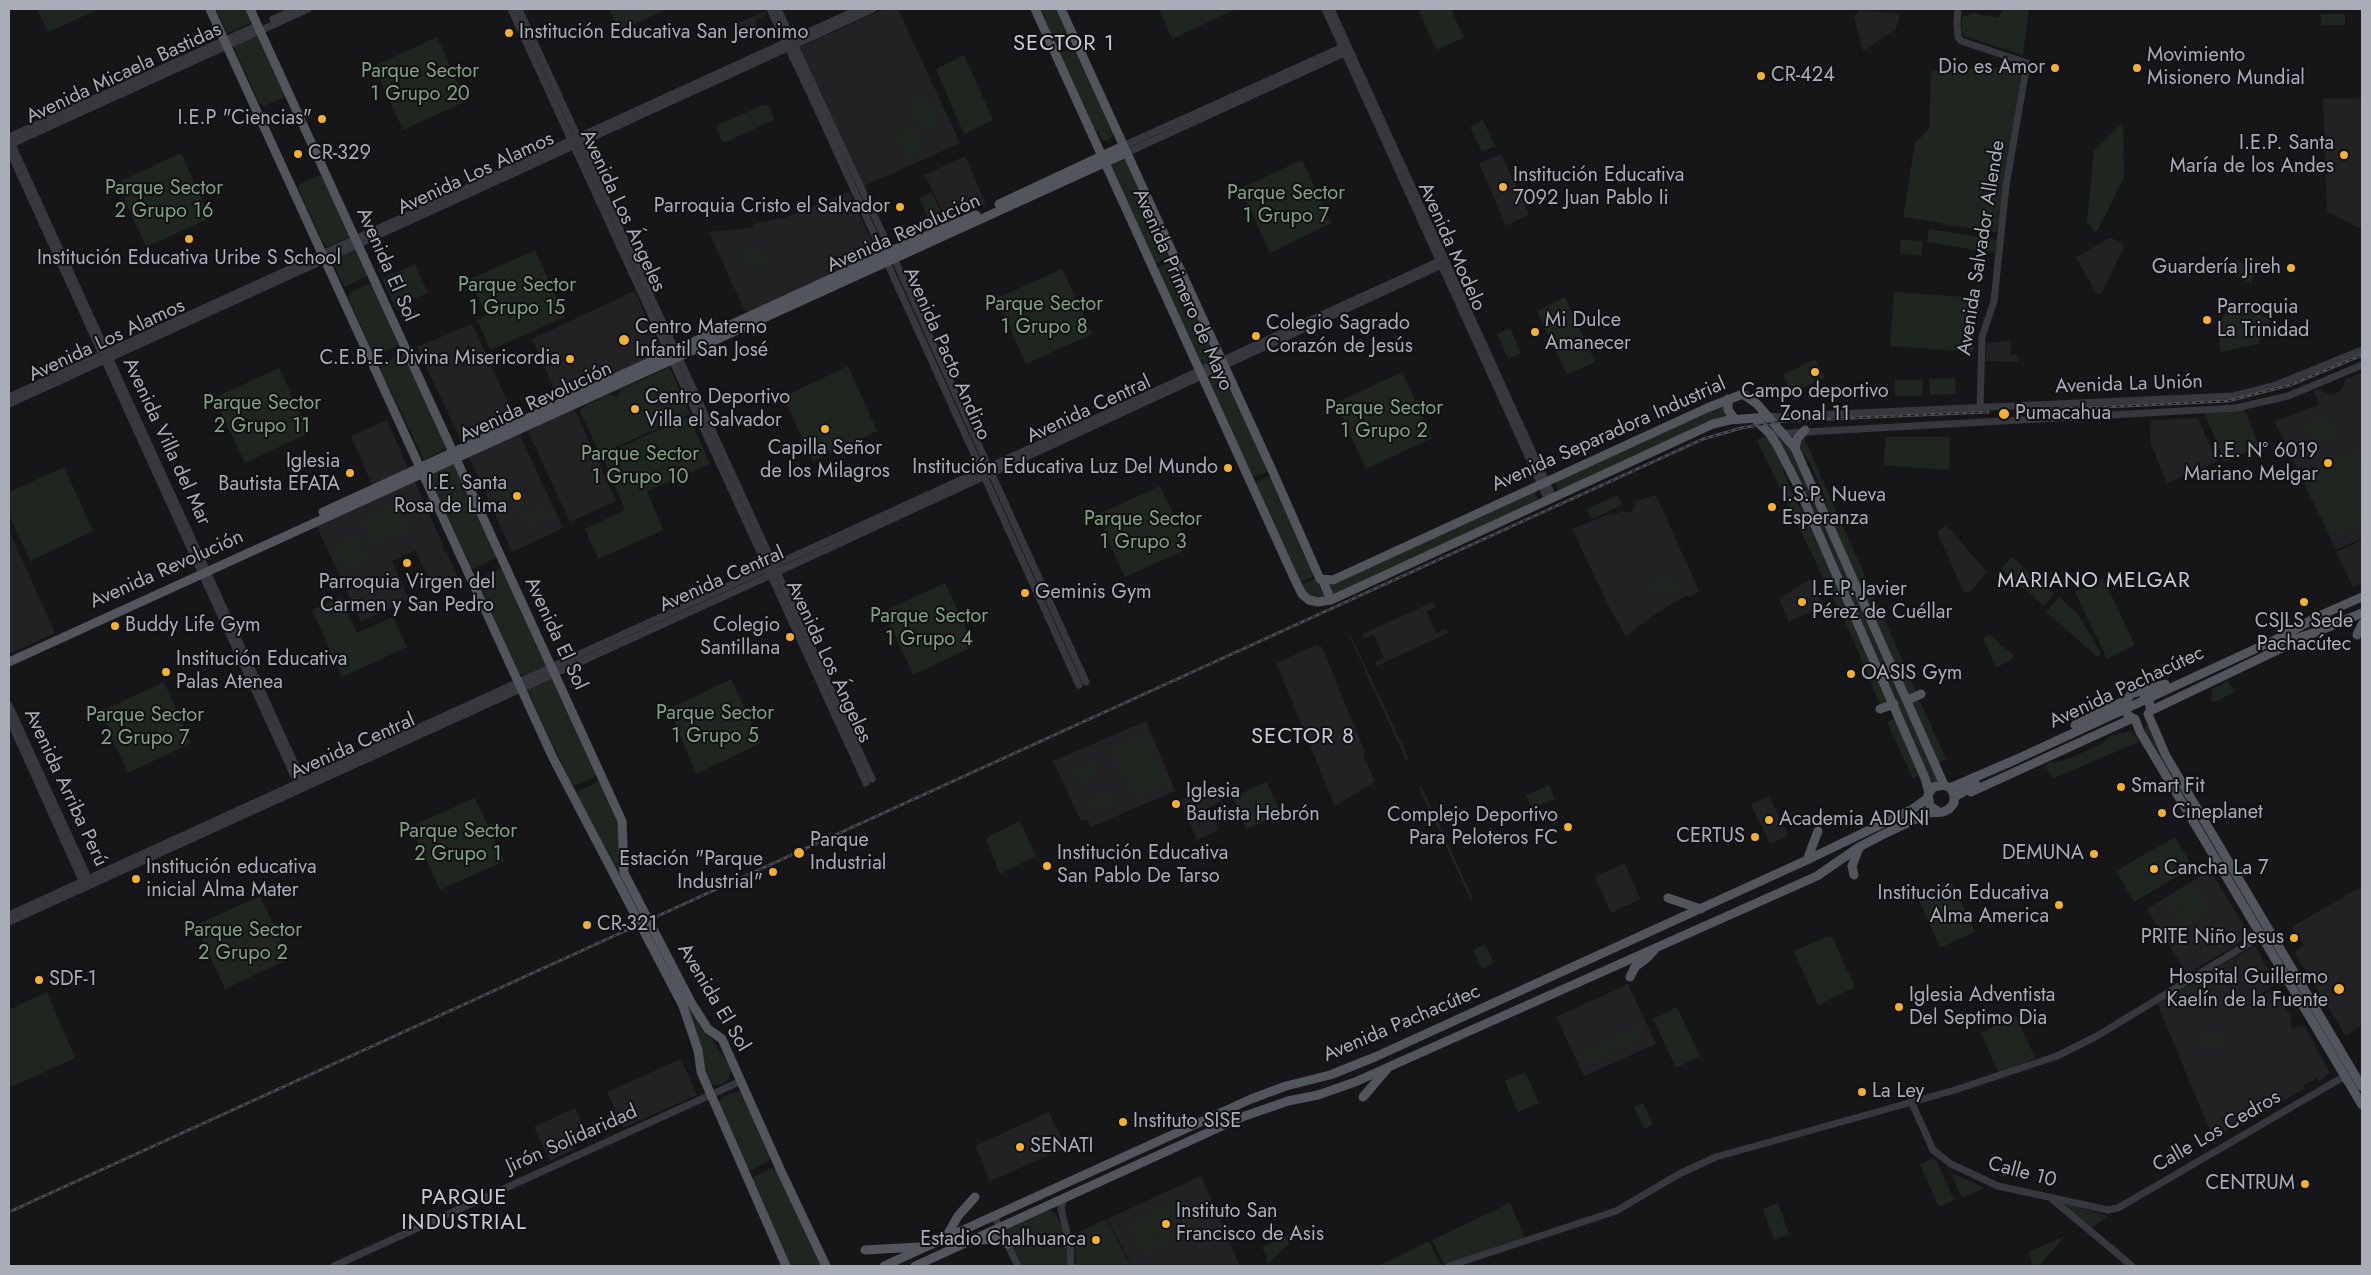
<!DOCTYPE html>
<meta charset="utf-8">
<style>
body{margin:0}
#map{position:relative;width:2371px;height:1275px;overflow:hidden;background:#161618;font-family:Jost,sans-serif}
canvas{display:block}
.frame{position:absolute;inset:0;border:10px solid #a8adb8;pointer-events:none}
</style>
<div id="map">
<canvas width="2371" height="1275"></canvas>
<div class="frame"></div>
</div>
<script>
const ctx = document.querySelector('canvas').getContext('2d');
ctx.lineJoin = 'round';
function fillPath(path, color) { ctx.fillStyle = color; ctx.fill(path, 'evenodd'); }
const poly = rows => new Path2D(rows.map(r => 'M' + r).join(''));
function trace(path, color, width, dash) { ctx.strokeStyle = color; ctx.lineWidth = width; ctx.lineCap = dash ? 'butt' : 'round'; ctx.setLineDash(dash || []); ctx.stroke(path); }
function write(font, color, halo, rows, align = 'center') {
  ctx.font = font + ' Jost,sans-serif'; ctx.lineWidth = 4; ctx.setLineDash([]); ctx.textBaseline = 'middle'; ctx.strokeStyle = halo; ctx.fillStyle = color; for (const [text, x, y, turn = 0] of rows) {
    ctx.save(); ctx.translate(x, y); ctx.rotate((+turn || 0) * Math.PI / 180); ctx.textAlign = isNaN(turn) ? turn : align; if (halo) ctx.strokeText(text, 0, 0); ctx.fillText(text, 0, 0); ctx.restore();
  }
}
fillPath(poly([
 [884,9,898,9,960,143,864,186,800,47],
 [1859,10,1900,14,1896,29,1863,51,1854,16],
 [765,11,767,15,755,21,757,27,743,34,738,23],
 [2362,98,2362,229,2327,212,2323,99],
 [1501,154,1528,212,1528,215,1506,226,1479,163],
 [965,156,986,204,947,221,925,175],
 [849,192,875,249,874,254,749,312,744,310,709,232,753,228,753,224,784,218],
 [2110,237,2124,245,2124,247,2101,294,2097,294,2076,258],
 [632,292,636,293,651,330,653,331,662,350,661,353,588,388,579,382,575,392,559,400,532,339],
 [472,324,516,420,462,443,417,347],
 [2010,341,2011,355,2018,355,2018,362,1986,361,1986,343],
 [2362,373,2362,538,2336,550,2274,421,2319,405,2314,391,2317,389,2331,395,2342,390,2346,379],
 [574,408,616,501,570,522,538,453,537,447,534,446,527,431],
 [2198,418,2217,462,2167,483,2151,444,2150,420],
 [387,420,408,468,372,485,351,436],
 [519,433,563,528,512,552,469,457],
 [415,482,443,545,443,551,446,551,458,577,433,588,415,550,392,561,409,599,361,622,316,525],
 [1656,495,1699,591,1690,597,1685,596,1657,613,1626,636,1611,611,1572,529,1612,513,1613,515,1622,511,1626,513,1632,511,1636,501],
 [1946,525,1987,572,1970,592,1964,593,1937,532],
 [9,530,55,633,9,654],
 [2362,540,2362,583,2353,587,2336,552],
 [1810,579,1824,605,1789,622,1779,599],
 [1433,602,1436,607,1427,611,1436,633,1446,629,1448,633,1377,666,1375,662,1384,658,1374,635,1365,639,1362,634],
 [1317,645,1322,647,1365,752,1363,754,1375,782,1335,806,1276,663],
 [1146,721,1175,791,1091,827,1087,819,1081,821,1053,761],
 [1215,784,1222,801,1209,807,1218,830,1197,840,1180,800],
 [1769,796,1788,835,1770,844,1751,805],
 [1625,863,1640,899,1611,913,1595,877],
 [2210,870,2251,936,2187,974,2147,909],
 [2362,886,2362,1025,2346,1036,2294,952,2304,945,2292,927],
 [2255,946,2273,977,2270,979,2274,986,2250,1000,2252,1002,2274,988,2292,1019,2290,1024,2293,1029,2298,1026,2305,1026,2330,1073,2319,1081,2317,1078,2304,1085,2304,1089,2285,1100,2278,1100,2276,1104,2213,1138,2157,1003],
 [1628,984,1656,1044,1584,1076,1556,1017],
 [681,1059,697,1095,623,1128,607,1092],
 [575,1108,583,1125,574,1129,579,1140,572,1143,575,1149,550,1161,534,1127],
 [1049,1112,1066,1148,990,1181,975,1146],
 [1201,1176,1240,1266,1132,1266,1107,1219]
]), '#222225');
fillPath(poly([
 [37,9,99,9,48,32],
 [216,9,246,9,251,20,250,23,227,34],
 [609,9,667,9,619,31],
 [1037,9,1057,9,1070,38,1069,41,1056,47],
 [1159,9,1236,9,1172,39],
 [1418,9,1451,9,1464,38,1436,50],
 [2003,9,2029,9,2023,55,1964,36,1961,30,1962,17,1974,13,1998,18],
 [2321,14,2345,14,2345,25,2321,25],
 [255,35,259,36,285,94,285,97,264,106,259,103,234,47,234,45],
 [437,37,466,101,403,130,374,66],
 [1073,48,1114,133,1108,141,1102,139,1098,131,1094,132,1059,54],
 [964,55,993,120,964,134,936,69],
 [2022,66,1997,233,1903,217,1915,143,1929,129,1931,71],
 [925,94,939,123,923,130,910,101],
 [764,105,769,106,774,120,726,142,722,141,717,129,719,124],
 [1483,120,1495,146,1482,152,1470,127],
 [2121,124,2123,126,2124,177,2099,228,2095,233,2087,221,2094,151],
 [911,125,923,151,908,158,896,132],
 [181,153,210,218,146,247,117,183],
 [1125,158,1168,254,1167,258,1156,263,1153,263,1109,164],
 [1302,160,1331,223,1270,253,1241,188],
 [318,176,323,177,349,235,348,237,328,247,323,243,298,188,300,184],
 [932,193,942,214,929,220,919,198],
 [1929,229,1997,240,1995,253,1927,242],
 [1901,239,1923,242,1921,256,1900,253],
 [353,249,355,250,368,276,344,287,332,260],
 [743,249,766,254,763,268,740,264],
 [535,250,565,317,490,350,477,320,486,315,470,279],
 [2236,260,2256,271,2251,284,2230,273],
 [1169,262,1173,264,1216,358,1215,360,1202,367,1157,268],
 [415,264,428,293,395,307,382,279],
 [1062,269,1092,334,1026,364,997,298],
 [368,284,373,285,398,343,397,346,377,355,372,352,348,297,351,292],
 [1894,292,1977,298,1973,352,1890,346],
 [1565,297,1595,362,1567,375,1537,311],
 [2233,301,2271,320,2258,344,2220,352,2218,325],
 [1510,328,1521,353,1508,359,1497,334],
 [400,355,405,356,447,448,424,460,380,369,381,364],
 [1815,359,1824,378,1791,393,1783,375],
 [848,366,877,431,813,461,783,397],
 [279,368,309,433,245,463,214,398],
 [667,368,671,370,690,414,600,454,580,412,584,406,609,394,617,397,620,390],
 [1222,372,1267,468,1266,472,1254,477,1251,477,1208,378],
 [1402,372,1432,438,1366,469,1336,403],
 [1955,378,1956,394,1930,395,1929,379],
 [1895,380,1923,380,1922,396,1895,396],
 [1724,404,1729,418,1559,492,1554,480],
 [2244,409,2259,446,2225,462,2204,412],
 [2328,414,2337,437,2314,445,2306,422],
 [689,417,710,464,647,491,663,530,598,559,585,529,625,510,602,455],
 [1786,435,1940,783,1931,788,1776,438],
 [1763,437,1767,437,1782,462,1783,471,1796,502,1804,513,1889,703,1881,707,1853,639,1758,443,1758,439],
 [1886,437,1950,437,1949,470,1883,465],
 [1804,438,1916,691,1907,696,1827,510,1823,491,1809,461,1801,451,1799,442],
 [2356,451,2362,465,2362,522,2332,535,2305,473],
 [454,464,497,557,474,569,470,567,430,478,432,473],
 [64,467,93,531,30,561,9,515,9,492],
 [1268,476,1271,478,1314,573,1312,577,1301,582,1299,581,1255,482],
 [514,484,522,504,505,511,496,492],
 [1160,486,1189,548,1125,577,1097,515],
 [1534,490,1539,501,1334,594,1332,593,1330,584],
 [1617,495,1622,505,1592,519,1587,509],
 [397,503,409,530,392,537,380,510],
 [545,506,549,517,528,526,523,515],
 [379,511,391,538,375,546,363,518],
 [354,536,365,561,345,570,334,544],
 [2012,557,2034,577,2024,589,2001,569],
 [500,569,503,570,546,665,524,676,519,673,478,582,480,578],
 [1655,576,1678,579,1677,592,1653,590],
 [1317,578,1329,599,1318,602,1299,586],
 [2103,578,2135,645,2107,659,2075,592],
 [2035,579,2054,594,2044,606,2026,590],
 [945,583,974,646,913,675,884,611],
 [340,597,357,633,393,617,407,647,342,677,312,610],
 [2059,597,2078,614,2101,653,2098,657,2046,612],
 [1350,634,1409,759,1406,760,1349,635],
 [1990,635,2015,657,1996,668,1983,638],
 [551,678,553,679,595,772,595,777,574,786,570,782,528,691,529,688],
 [731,679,761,743,696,774,669,709],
 [2228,681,2235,692,2217,701,2211,701,2212,689],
 [164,682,191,743,128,773,100,712],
 [1919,699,1946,759,1938,763,1911,704],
 [1896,718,1922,779,1917,776,1913,779,1887,722],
 [2150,725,2341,1059,2339,1060,2143,728],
 [2129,731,2134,733,2139,742,2054,778,2051,777,2046,768,2047,763,2065,760,2100,745,2110,736],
 [1146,733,1168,783,1133,798,1111,748],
 [1093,762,1098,774,1077,783,1072,771],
 [598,782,600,783,619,824,621,871,627,890,684,999,732,1069,728,1080,720,1085,711,1085,705,1079,697,1042,576,795,578,791],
 [1267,782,1281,814,1246,829,1233,797],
 [1549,785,1555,799,1532,809,1526,795],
 [1422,787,1473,899,1471,900,1419,788],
 [1109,792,1114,804,1093,812,1088,801],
 [475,798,504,861,440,890,411,826],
 [1020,821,1036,856,1000,874,986,838],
 [2175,837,2193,867,2134,902,2116,871],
 [1951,881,1975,932,1940,948,1918,897],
 [2193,882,2202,897,2175,912,2167,897],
 [260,896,289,959,225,989,196,925],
 [2202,898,2211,913,2184,928,2176,913],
 [1828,936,1832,937,1855,987,1818,1005,1794,951],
 [1485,944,1494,963,1482,969,1473,950],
 [2200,981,2206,992,2186,1002,2180,991],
 [47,992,75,1058,11,1087,9,1082,9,1010],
 [1677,1007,1700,1056,1676,1068,1653,1019],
 [2016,1016,2035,1058,1999,1074,1981,1033],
 [1638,1027,1643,1039,1615,1051,1610,1039],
 [2202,1030,2223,1038,2218,1050,2197,1042],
 [1607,1042,1612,1055,1587,1065,1582,1052],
 [1525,1072,1539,1103,1518,1112,1505,1081],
 [738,1092,743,1093,771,1155,768,1161,751,1170,746,1169,718,1105,722,1097],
 [1643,1103,1653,1125,1644,1129,1634,1107],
 [1932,1159,1936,1160,1954,1200,1939,1207,1920,1164],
 [771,1168,778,1170,821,1264,816,1266,791,1266,752,1181,754,1177],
 [1950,1172,1985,1188,1962,1198],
 [1182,1197,1196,1230,1181,1237,1167,1203],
 [1510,1203,1524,1235,1522,1241,1445,1266,1432,1240],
 [1778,1203,1789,1234,1774,1240,1763,1209],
 [2061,1203,2088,1210,2108,1216,2092,1228],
 [1165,1205,1179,1237,1162,1244,1148,1212],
 [1047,1210,1052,1211,1056,1215,1065,1232,1069,1266,1022,1266,1004,1230],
 [1146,1214,1160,1245,1143,1253,1129,1221],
 [1106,1219,1131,1266,1076,1266,1075,1234],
 [1307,1226,1268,1264,1265,1260,1267,1258,1262,1247],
 [2065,1236,2039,1266,2033,1266,2029,1252],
 [1429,1241,1442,1266,1378,1266,1401,1255]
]), '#1e261f');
trace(poly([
 [511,9,866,783],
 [519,9,872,779],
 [770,9,820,115,1079,685],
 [778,9,894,258,1086,682],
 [1325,9,1548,500],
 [1331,9,1553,497],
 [1958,9,1957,24,1958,37,1961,41,2027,63,2006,186,1994,301,1982,337,1980,408],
 [273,19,296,9],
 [9,137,252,28],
 [9,138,304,784],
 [9,145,308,9],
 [1123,146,1345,46],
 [9,150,299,787],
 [1126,153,1349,51],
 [9,397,859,9],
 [9,404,873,9],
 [1769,417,2233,396,2273,386,2362,350],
 [1770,434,2236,408,2288,396,2362,365],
 [9,705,90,882],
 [9,719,84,885],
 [9,915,1444,259],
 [9,922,771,575,1446,263],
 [1911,1101,1933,1150,1951,1164,1998,1186,2108,1210,2118,1208,2345,1076],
 [1064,1197,1061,1208,1070,1246,1071,1266],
 [2052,1199,2132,1266],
 [994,1216,1018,1266],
 [334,1266,741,1081],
 [1449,1266,1616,1211,1679,1174,1716,1157,1955,1090,2057,1056,2097,1036,2261,936]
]), '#37383d', 7);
trace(poly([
 [210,9,553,758,683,1006,698,1050,701,1072,786,1266],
 [250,9,622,821,624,873,692,1004,708,1029,722,1039,781,1171,826,1266],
 [1035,9,1295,580,1302,594,1309,600,1318,602,1331,600,1713,424,1730,420,1769,417],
 [1061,9,1272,470,1320,579,1333,580,1707,408,1743,394,1757,404,1795,448,1944,785],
 [999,204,1123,146],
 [1728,399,1728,410,1735,419],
 [1754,418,1770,434,1777,445,1796,482,1925,778,1929,793],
 [1795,448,1797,439,1805,430],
 [323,512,891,251,976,215],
 [1323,581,1331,600],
 [2312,619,2362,597],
 [2314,633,2362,613],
 [2357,635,2362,624],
 [2274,646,2319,631],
 [9,662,1126,153],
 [1908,700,1921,694],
 [2124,704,2131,694,2165,684],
 [1880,709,1894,704],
 [2150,711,2284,647],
 [2148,714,2166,756,2362,1087],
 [2135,719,2140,732,2362,1105],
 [2075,725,2126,700],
 [1950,788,2017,759,2279,638,2317,617],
 [1971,792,2133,718],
 [1955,797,1976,784],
 [1807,860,1818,831],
 [1854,875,1852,866,1859,848],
 [1668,898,1701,909],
 [1630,977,1635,967,1647,958,1656,948],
 [1363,1097,1387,1069],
 [945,1239,958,1216,975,1197],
 [980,1240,996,1239,1008,1244],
 [865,1250,919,1247],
 [884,1266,1251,1099,1286,1086,1330,1075,1375,1057,1807,860,1913,809,1928,798],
 [915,1266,1242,1117,1288,1101,1318,1095,1355,1082,1817,876,1859,847,1882,835,1929,813,1943,812,1949,809,1954,803,1954,794,1950,788,1944,785,1933,787,1928,795,1930,806,1939,812]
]), '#53555c', 9);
const rail = poly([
 [2020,411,2228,401,2290,385,2362,355],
 [9,1212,1703,439,1741,428,1783,421,1988,412]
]);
trace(rail, '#4a4c52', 3);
trace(rail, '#111113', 1, [4]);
trace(poly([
 [2144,695,2149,700,2150,708],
 [2124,704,2125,711,2130,717]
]), '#53555c', 9);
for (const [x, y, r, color] of [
 [509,33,5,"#f2b134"],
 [2055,68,5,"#f2b134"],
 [2137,68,5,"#f2b134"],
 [1761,76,5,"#f2b134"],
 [322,119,5,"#f2b134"],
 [298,154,5,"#f2b134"],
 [2344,155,5,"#f2b134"],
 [1503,187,5,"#f2b134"],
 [900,207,5,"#f2b134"],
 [189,239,5,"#f2b134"],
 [2291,268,5,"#f2b134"],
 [2207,320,5,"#f2b134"],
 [1535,332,5,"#f2b134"],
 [1256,336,5,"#f2b134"],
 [624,340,6,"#f2b134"],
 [570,359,5,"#f2b134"],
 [1815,372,5,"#f2b134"],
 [635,409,5,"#f2b134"],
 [2004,414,6,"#f2b134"],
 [825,429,5,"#f2b134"],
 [2328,463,5,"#f2b134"],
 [1228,468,5,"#f2b134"],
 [350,473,5,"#f2b134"],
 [517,496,5,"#f2b134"],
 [1772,507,5,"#f2b134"],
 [407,563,5,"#f2b134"],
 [1025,593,5,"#f2b134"],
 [1802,602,5,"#f2b134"],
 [2304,602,5,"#f2b134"],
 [115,626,5,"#f2b134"],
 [790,637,5,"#f2b134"],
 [166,672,5,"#f2b134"],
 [1851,674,5,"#f2b134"],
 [2121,787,5,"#f2b134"],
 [1176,804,5,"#f2b134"],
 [2162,813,5,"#f2b134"],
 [1769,820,5,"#f2b134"],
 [1568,827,5,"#f2b134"],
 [1755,837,5,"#f2b134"],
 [799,853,6,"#f2b134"],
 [2094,854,5,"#f2b134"],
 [1047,866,5,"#f2b134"],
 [2154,869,5,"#f2b134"],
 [773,872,5,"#f2b134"],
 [136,879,5,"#f2b134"],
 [2059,905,5,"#f2b134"],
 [587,925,5,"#f2b134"],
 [2294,938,5,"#f2b134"],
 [39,980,5,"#f2b134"],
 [2339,989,6,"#f2b134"],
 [1899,1007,5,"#f2b134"],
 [1862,1092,5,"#f2b134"],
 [1123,1122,5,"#f2b134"],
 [1020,1147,5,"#f2b134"],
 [2305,1184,5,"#f2b134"],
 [1166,1224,5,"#f2b134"],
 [1096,1240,5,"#f2b134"]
]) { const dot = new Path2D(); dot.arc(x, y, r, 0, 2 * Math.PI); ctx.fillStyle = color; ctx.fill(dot); trace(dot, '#111113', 2); }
write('20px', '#a8adb8', '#111113', [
 ["Institución Educativa San Jeronimo",519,33],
 ["Movimiento",2147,56],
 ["Misionero Mundial",2147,79],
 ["Dio es Amor",2045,68,"right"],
 ["CR-424",1771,76],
 ["I.E.P \"Ciencias\"",312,119,"right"],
 ["I.E.P. Santa",2334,144,"right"],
 ["María de los Andes",2334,167,"right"],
 ["CR-329",308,154],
 ["Institución Educativa",1513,176],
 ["7092 Juan Pablo Ii",1513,199],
 ["Parroquia Cristo el Salvador",890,207,"right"],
 ["Institución Educativa Uribe S School",189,259,"center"],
 ["Guardería Jireh",2281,268,"right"],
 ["Parroquia",2217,308],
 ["La Trinidad",2217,331],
 ["Mi Dulce",1545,321],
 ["Amanecer",1545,344],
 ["Colegio Sagrado",1266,324],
 ["Corazón de Jesús",1266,347],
 ["Centro Materno",635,328],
 ["Infantil San José",635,351],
 ["C.E.B.E. Divina Misericordia",560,359,"right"],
 ["Campo deportivo",1815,392,"center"],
 ["Zonal 11",1815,415,"center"],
 ["Centro Deportivo",645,398],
 ["Villa el Salvador",645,421],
 ["Pumacahua",2015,414],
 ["Capilla Señor",825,449,"center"],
 ["de los Milagros",825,472,"center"],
 ["I.E. N° 6019",2318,452,"right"],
 ["Mariano Melgar",2318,475,"right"],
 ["Iglesia",340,462,"right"],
 ["Bautista EFATA",340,485,"right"],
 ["Institución Educativa Luz Del Mundo",1218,468,"right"],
 ["I.E. Santa",507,484,"right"],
 ["Rosa de Lima",507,507,"right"],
 ["I.S.P. Nueva",1782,496],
 ["Esperanza",1782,519],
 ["Parroquia Virgen del",407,583,"center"],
 ["Carmen y San Pedro",407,606,"center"],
 ["I.E.P. Javier",1812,590],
 ["Pérez de Cuéllar",1812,613],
 ["Geminis Gym",1035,593],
 ["CSJLS Sede",2304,622,"center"],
 ["Pachacútec",2304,645,"center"],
 ["Buddy Life Gym",125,626],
 ["Colegio",780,626,"right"],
 ["Santillana",780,649,"right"],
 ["Institución Educativa",176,660],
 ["Palas Atenea",176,683],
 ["OASIS Gym",1861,674],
 ["Smart Fit",2131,787],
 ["Iglesia",1186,792],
 ["Bautista Hebrón",1186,815],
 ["Cineplanet",2172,813],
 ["Complejo Deportivo",1558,816,"right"],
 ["Para Peloteros FC",1558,839,"right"],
 ["Academia ADUNI",1779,820],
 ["CERTUS",1745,837,"right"],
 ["Parque",810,841],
 ["Industrial",810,864],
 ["Institución Educativa",1057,854],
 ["San Pablo De Tarso",1057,877],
 ["DEMUNA",2084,854,"right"],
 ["Estación \"Parque",763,860,"right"],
 ["Industrial\"",763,883,"right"],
 ["Institución educativa",146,868],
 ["inicial Alma Mater",146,891],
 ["Cancha La 7",2164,869],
 ["Institución Educativa",2049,894,"right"],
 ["Alma America",2049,917,"right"],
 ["CR-321",597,925],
 ["PRITE Niño Jesus",2284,938,"right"],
 ["Hospital Guillermo",2328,978,"right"],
 ["Kaelín de la Fuente",2328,1001,"right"],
 ["SDF-1",49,980],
 ["Iglesia Adventista",1909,996],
 ["Del Septimo Dia",1909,1019],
 ["La Ley",1872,1092],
 ["Instituto SISE",1133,1122],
 ["SENATI",1030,1147],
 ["CENTRUM",2295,1184,"right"],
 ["Instituto San",1176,1212],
 ["Francisco de Asis",1176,1235],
 ["Estadio Chalhuanca",1086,1240,"right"]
], 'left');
write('20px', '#7fa381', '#111113', [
 ["Parque Sector",420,72],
 ["1 Grupo 20",420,95],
 ["Parque Sector",164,189],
 ["2 Grupo 16",164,212],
 ["Parque Sector",1286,194],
 ["1 Grupo 7",1286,217],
 ["Parque Sector",517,286],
 ["1 Grupo 15",517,309],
 ["Parque Sector",1044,305],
 ["1 Grupo 8",1044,328],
 ["Parque Sector",262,404],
 ["2 Grupo 11",262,427],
 ["Parque Sector",1384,409],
 ["1 Grupo 2",1384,432],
 ["Parque Sector",640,455],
 ["1 Grupo 10",640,478],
 ["Parque Sector",1143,520],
 ["1 Grupo 3",1143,543],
 ["Parque Sector",929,617],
 ["1 Grupo 4",929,640],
 ["Parque Sector",715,714],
 ["1 Grupo 5",715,737],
 ["Parque Sector",145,716],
 ["2 Grupo 7",145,739],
 ["Parque Sector",458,832],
 ["2 Grupo 1",458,855],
 ["Parque Sector",243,931],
 ["2 Grupo 2",243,954]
]);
write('20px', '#a8adb8', '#111113', [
 ["Avenida Micaela Bastidas",124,74,-25],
 ["Avenida Los Alamos",476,174,-25],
 ["Avenida Los Ángeles",622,211,65],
 ["Avenida Revolución",904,234,-24],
 ["Avenida Modelo",1451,247,66],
 ["Avenida Salvador Allende",1982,248,-81],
 ["Avenida El Sol",386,265,66],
 ["Avenida Primero de Mayo",1182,290,66],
 ["Avenida Los Alamos",107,341,-25],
 ["Avenida Pacto Andino",946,354,66],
 ["Avenida La Unión",2129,385,-2],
 ["Avenida Revolución",536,403,-25],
 ["Avenida Central",1089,410,-25],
 ["Avenida Separadora Industrial",1609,435,-24],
 ["Avenida Villa del Mar",166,442,65],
 ["Avenida Revolución",167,570,-24],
 ["Avenida Central",722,580,-24],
 ["Avenida El Sol",555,634,65],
 ["Avenida Los Ángeles",828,662,65],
 ["Avenida Pachacútec",2127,688,-25],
 ["Avenida Central",353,747,-24],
 ["Avenida Arriba Perú",65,788,65],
 ["Avenida El Sol",713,998,59],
 ["Avenida Pachacútec",1402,1024,-23],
 ["Calle Los Cedros",2217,1132,-30],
 ["Jirón Solidaridad",572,1140,-24],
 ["Calle 10",2022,1173,15]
]);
ctx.letterSpacing = '1px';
write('21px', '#c9ccd4', '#111113', [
 ["MARIANO MELGAR",2094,582]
]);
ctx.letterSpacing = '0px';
ctx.letterSpacing = '1px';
write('22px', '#c9ccd4', '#111113', [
 ["SECTOR 1",1064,45],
 ["SECTOR 8",1303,738],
 ["PARQUE",464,1199],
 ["INDUSTRIAL",464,1224]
]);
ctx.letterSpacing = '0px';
</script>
